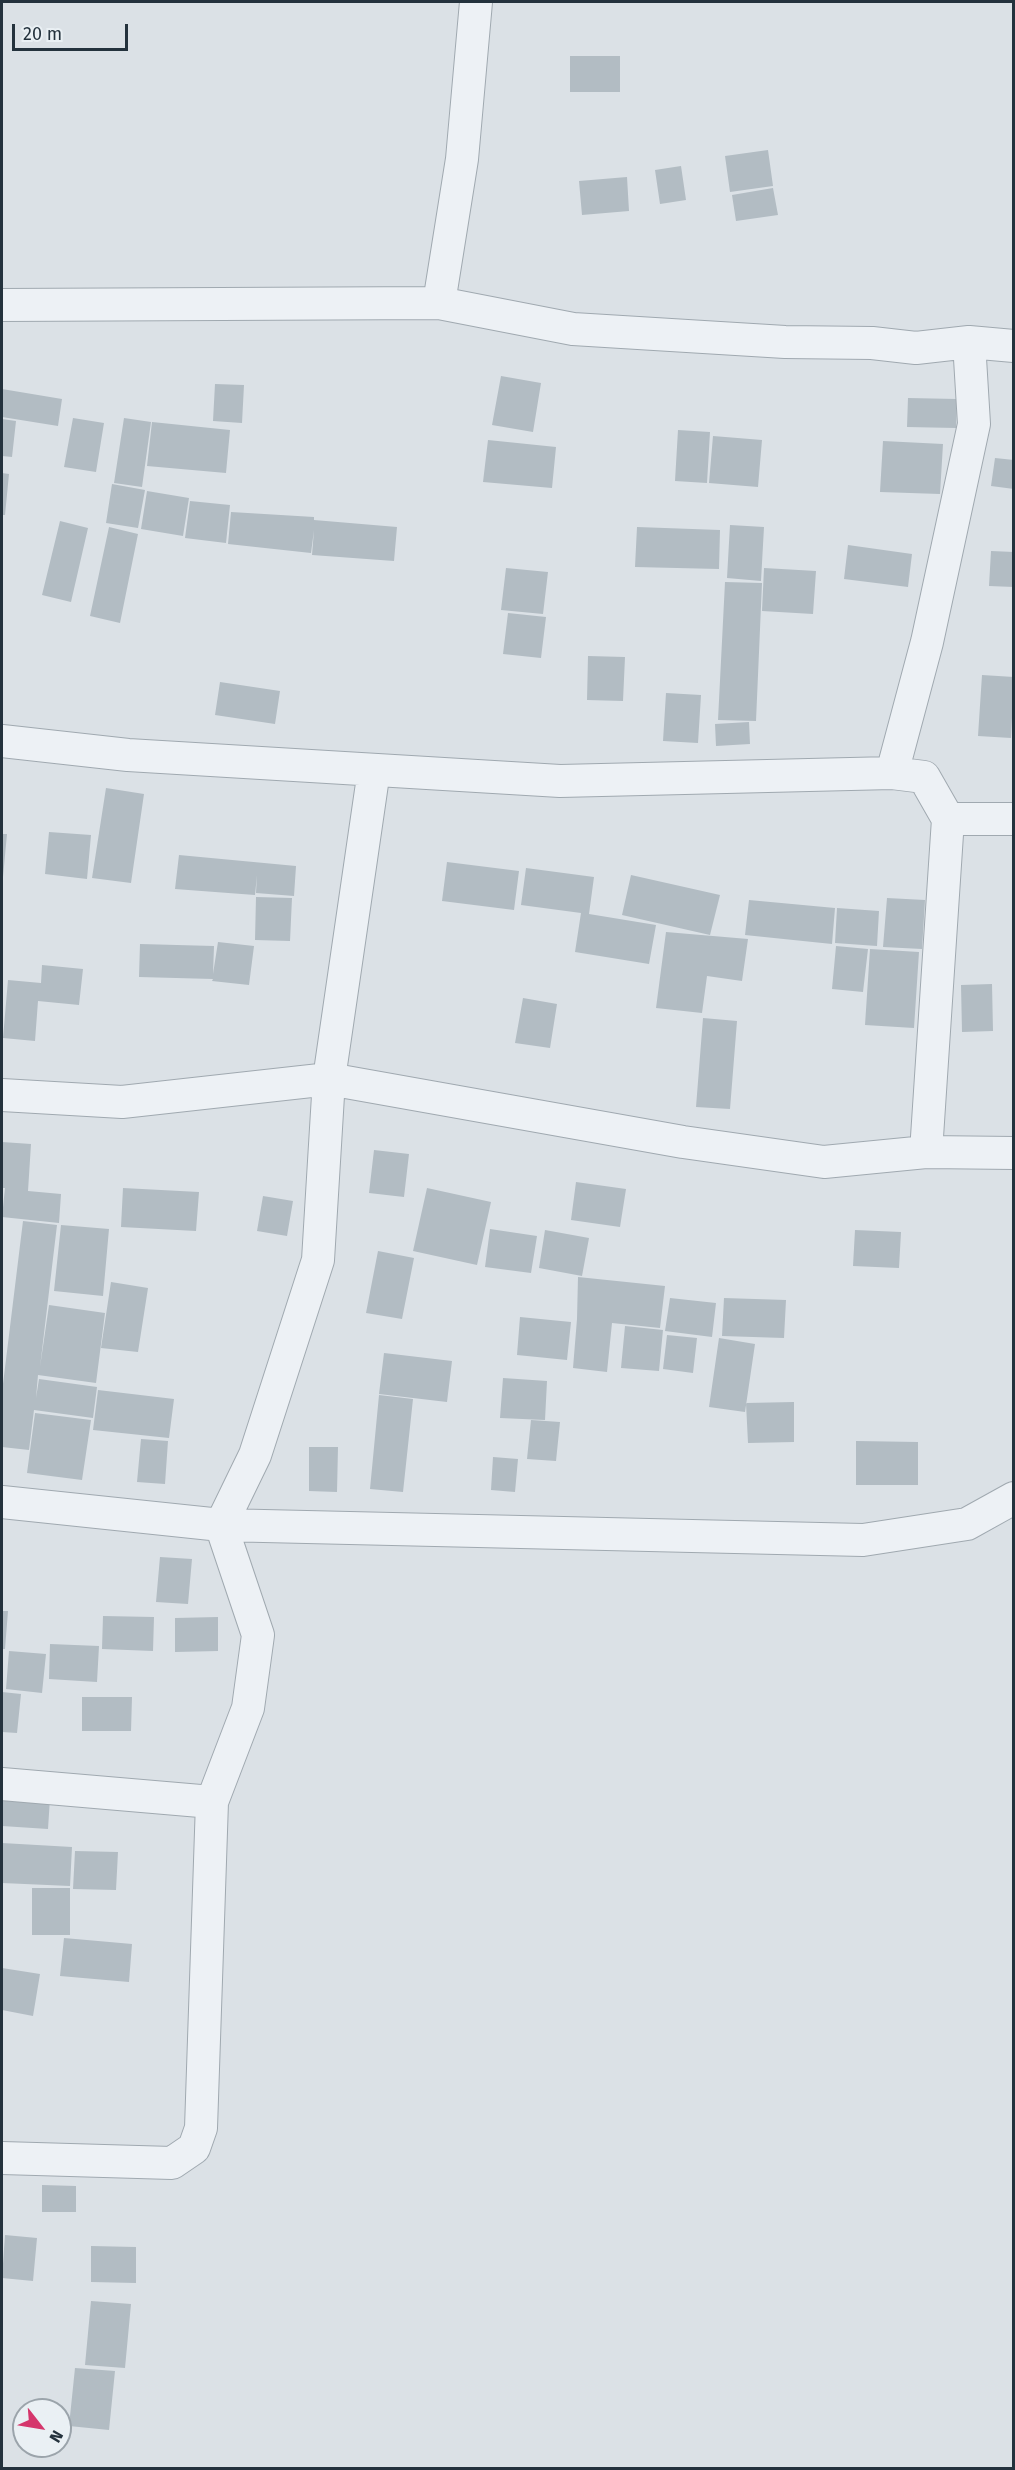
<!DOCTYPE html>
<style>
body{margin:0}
#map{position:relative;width:1015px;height:2470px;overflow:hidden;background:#dbe1e6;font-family:"Fira Sans",sans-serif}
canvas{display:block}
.frame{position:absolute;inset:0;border:3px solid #24323d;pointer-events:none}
.north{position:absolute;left:12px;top:2398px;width:60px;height:60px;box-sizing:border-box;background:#eaf0f4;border:2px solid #9ba4ab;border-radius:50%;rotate:121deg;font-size:16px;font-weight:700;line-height:24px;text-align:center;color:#24323d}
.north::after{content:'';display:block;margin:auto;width:21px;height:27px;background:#d5366c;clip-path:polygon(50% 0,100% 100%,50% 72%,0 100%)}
.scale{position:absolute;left:12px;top:24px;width:116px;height:27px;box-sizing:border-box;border:3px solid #24323d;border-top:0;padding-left:8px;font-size:18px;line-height:21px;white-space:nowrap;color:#24323d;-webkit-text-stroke:4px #eaf0f4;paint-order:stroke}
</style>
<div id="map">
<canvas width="1015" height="2470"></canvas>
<div class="frame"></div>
<div class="north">N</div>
<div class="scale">20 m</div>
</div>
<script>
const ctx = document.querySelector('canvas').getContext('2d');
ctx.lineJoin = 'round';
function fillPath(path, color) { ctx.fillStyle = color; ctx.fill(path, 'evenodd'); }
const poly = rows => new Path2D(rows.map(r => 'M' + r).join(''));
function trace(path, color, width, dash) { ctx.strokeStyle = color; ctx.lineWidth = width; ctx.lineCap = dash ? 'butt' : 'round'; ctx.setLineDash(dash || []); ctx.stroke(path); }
fillPath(poly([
 [570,56,620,56,620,92,570,92],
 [768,150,773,186,730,192,725,156],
 [681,166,686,200,660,204,655,170],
 [627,177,629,211,582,215,579,181],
 [773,188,778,215,736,221,732,195],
 [501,376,541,383,533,432,492,425],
 [215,384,244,385,242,423,213,421],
 [2,389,62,399,58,426,2,417],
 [908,398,957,399,956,428,907,427],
 [73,418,104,423,96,472,64,467],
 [124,418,151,422,142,487,114,483],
 [2,419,16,421,12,457,2,456],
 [152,422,230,430,226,473,147,466],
 [678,430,710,432,707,483,675,481],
 [713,436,762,440,758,487,709,483],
 [488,440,556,447,552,488,483,482],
 [883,441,943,444,940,494,880,492],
 [995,458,1014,460,1014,489,991,486],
 [2,473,9,474,5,515,2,515],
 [112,484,145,490,138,528,106,523],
 [147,491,189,498,183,536,141,529],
 [190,501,230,505,226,543,185,538],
 [231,512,314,517,314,520,397,527,394,561,312,555,314,530,311,553,228,544],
 [60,521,88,528,71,602,42,595],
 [730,525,764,527,761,581,727,578],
 [109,527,138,534,120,623,90,616],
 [637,527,720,530,719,569,635,567],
 [848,545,912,554,908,587,844,579],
 [991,551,1014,552,1014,587,989,586],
 [506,568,548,572,543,614,501,610],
 [764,568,816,571,813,614,762,611],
 [725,582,762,583,756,721,718,720],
 [508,613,546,617,541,658,503,654],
 [588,656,625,657,623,701,587,700],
 [982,675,1014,677,1011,738,978,736],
 [220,682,280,691,275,724,215,715],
 [666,693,701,695,698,743,663,741],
 [749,722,750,744,716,746,715,724],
 [106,788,144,794,131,883,92,878],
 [49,832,91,835,87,879,45,874],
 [2,834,7,834,3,877,2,877],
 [179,855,296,866,294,896,256,893,257,875,255,895,175,889],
 [447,862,519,871,514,910,442,901],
 [526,868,594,877,589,914,656,925,649,964,575,952,581,913,521,905],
 [631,875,720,895,710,935,622,915],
 [256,897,292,898,290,941,255,940],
 [887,898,925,900,922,949,883,947],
 [749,900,835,908,832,944,745,935],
 [837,908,879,911,877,946,835,943],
 [666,932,748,939,742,981,707,976,702,1013,656,1008],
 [218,942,254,946,249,985,212,981,213,979,139,977,140,944,214,946,213,974],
 [836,946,868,949,863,992,832,989],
 [870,949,919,952,914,1028,865,1025],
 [42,965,83,969,79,1005,38,1001,35,1041,3,1038,8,980,41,983],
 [992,984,993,1031,962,1032,961,985],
 [523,998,557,1004,550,1048,515,1043],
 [703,1018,737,1021,730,1109,696,1107],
 [2,1142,31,1144,28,1191,61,1194,59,1223,2,1217,5,1188,2,1188],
 [374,1150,409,1154,404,1197,369,1193],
 [576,1182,626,1189,620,1227,571,1220],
 [123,1188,199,1192,196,1231,121,1227],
 [427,1188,491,1202,477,1265,413,1251],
 [263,1196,293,1201,287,1236,257,1231],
 [23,1221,57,1225,40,1367,49,1305,105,1313,96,1383,38,1375,36,1398,39,1379,97,1387,93,1418,34,1410,29,1450,2,1447,2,1392],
 [61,1225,109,1229,103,1296,54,1291],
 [490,1229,537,1236,531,1273,485,1267],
 [545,1230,589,1238,582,1276,539,1268],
 [855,1230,901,1232,899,1268,853,1266],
 [378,1251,414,1258,402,1319,366,1313],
 [578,1277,665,1286,660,1328,612,1323,607,1372,573,1368,577,1319],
 [111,1282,148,1288,138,1352,101,1348],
 [670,1298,716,1303,712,1337,665,1331],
 [724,1298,786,1300,784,1338,722,1336],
 [520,1317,571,1322,567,1360,517,1355],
 [625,1326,663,1330,659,1371,621,1368],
 [667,1335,697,1338,693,1373,663,1369],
 [719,1338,755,1344,745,1412,709,1407],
 [384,1353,452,1361,447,1402,379,1394],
 [503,1378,547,1381,545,1420,500,1418],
 [98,1390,174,1399,169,1438,93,1430],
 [379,1395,413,1399,403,1492,370,1489],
 [794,1402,794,1442,748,1443,746,1403],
 [35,1413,91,1420,82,1480,27,1473],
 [531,1420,560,1422,556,1461,527,1459],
 [141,1439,168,1441,165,1484,137,1482],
 [856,1441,918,1442,918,1485,856,1485],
 [309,1447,338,1447,337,1492,309,1491],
 [493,1457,518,1459,515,1492,491,1490],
 [160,1557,192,1559,188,1604,156,1602],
 [2,1611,8,1611,5,1649,2,1649],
 [103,1616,154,1617,153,1651,102,1649],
 [218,1617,218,1651,175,1652,175,1618],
 [50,1644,99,1646,97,1682,49,1679],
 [9,1651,46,1654,42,1693,6,1689],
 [2,1692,21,1694,17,1733,2,1732],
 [82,1697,132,1697,131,1731,82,1731],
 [2,1795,50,1798,48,1829,2,1826],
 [2,1843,72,1847,70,1886,2,1883],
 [75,1851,118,1852,116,1890,73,1889],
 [32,1888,70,1888,70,1935,32,1935],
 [64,1938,132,1944,129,1982,60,1976],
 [2,1968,40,1974,33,2016,2,2010],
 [42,2185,76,2186,76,2212,42,2212],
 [5,2235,37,2238,33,2281,2,2278],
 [91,2246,136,2247,136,2283,91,2282],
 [91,2301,131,2304,125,2368,85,2365],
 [75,2368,115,2371,109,2430,69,2426]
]), '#b2bcc3');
const minor = poly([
 [439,303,462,159,476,2],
 [2,305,439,303,573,329,785,342,872,343,916,348,969,342,1014,346],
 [969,342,974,424,927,642,892,773,924,777,948,819,1014,819],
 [2,741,128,755,560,781,892,773],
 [2,1095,122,1102,329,1079,683,1142,824,1162,926,1152,1014,1153],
 [926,1152,948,819],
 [2,1502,221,1525,863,1540,967,1524,1014,1498],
 [2,1784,212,1802,248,1708,258,1635,221,1525,255,1455,318,1260,329,1079,374,770],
 [2,2158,172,2163,194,2148,201,2128,212,1802]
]);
trace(minor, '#a0a9b0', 34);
trace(minor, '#edf1f5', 32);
</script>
